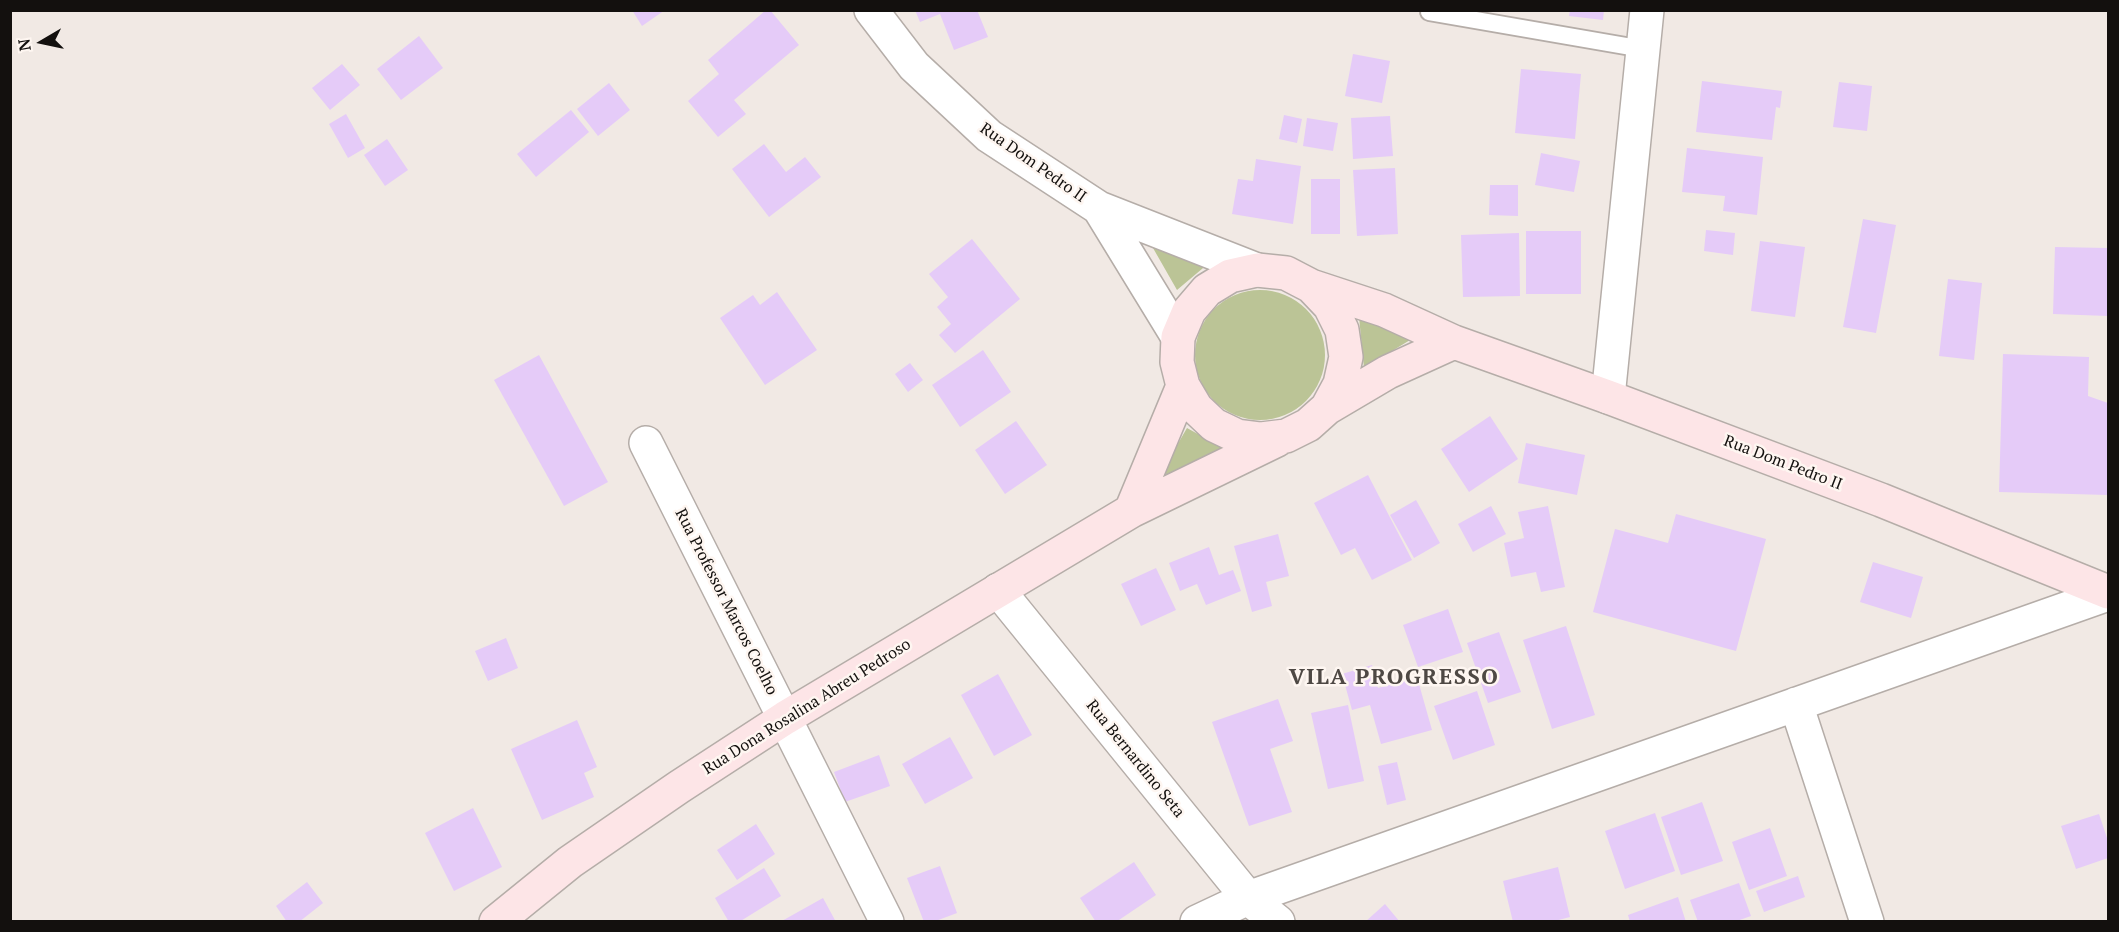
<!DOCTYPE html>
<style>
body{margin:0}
#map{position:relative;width:2119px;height:932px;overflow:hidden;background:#f1e9e4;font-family:"PT Serif",serif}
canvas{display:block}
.frame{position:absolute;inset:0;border:12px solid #13100e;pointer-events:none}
.north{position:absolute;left:12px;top:12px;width:60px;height:60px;-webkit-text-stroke:4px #fef6f1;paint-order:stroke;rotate:261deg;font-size:16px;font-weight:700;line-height:24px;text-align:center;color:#13100e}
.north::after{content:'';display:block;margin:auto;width:21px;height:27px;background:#13100e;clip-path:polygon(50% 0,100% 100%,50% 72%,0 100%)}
</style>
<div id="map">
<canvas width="2119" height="932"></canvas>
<div class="frame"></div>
<div class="north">N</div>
</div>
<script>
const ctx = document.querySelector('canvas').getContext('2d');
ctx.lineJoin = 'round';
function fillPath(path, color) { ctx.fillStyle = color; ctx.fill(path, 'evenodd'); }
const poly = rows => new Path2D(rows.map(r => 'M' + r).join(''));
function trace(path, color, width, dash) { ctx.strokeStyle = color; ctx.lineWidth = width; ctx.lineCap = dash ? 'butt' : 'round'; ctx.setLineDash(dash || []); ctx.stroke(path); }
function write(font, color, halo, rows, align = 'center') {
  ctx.font = font + ' "PT Serif",serif'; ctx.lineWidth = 5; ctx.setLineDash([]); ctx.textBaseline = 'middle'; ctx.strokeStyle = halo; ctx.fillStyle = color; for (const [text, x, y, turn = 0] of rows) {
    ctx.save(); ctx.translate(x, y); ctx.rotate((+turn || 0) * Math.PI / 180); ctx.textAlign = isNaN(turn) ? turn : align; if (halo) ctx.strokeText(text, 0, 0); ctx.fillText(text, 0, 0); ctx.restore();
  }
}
fillPath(poly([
 [1149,241,1209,263,1177,290],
 '1195 355a65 65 0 1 1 130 0a65 65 0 1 1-130 0Z',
 [1359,317,1415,337,1364,368],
 [1187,428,1225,449,1151,490]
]), '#bbc496');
fillPath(poly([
 [632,10,665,10,642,26],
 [766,10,770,10,799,45,734,100,746,114,718,137,688,101,719,74,708,60],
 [915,10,977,10,988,37,954,50,940,14,920,22],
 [1570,10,1604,10,1603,20,1569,16],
 [419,36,443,68,401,100,377,69],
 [1353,54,1390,61,1382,103,1345,96],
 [342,64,360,85,330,110,312,88],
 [1521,69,1581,74,1575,139,1515,133],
 [1702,81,1782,91,1780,108,1776,107,1772,140,1696,132],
 [1839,82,1872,86,1867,131,1833,127],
 [609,83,630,110,598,136,577,109],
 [571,110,589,132,536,177,517,154],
 [346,114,365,148,348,158,329,124],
 [1284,115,1302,119,1297,143,1279,139],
 [1390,116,1393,156,1353,159,1351,118],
 [1307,118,1338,123,1333,151,1303,146],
 [387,139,408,170,385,186,364,155],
 [764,144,786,172,805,157,821,177,769,217,732,169],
 [1687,148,1763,157,1757,215,1723,211,1725,196,1682,192],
 [1541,153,1580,161,1574,192,1535,185],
 [1256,159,1301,166,1293,224,1232,214,1238,179,1253,181],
 [1395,168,1398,234,1357,236,1353,170],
 [1311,179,1340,179,1340,234,1311,234],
 [1490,185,1518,185,1518,216,1489,215],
 [1863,219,1896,225,1876,333,1843,327],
 [1706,230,1735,233,1733,255,1704,251],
 [1526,231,1581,231,1581,294,1526,294],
 [1519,233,1520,296,1463,297,1461,235],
 [972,239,1020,299,955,353,939,335,951,324,937,307,948,297,929,274],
 [1760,241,1805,247,1795,317,1751,311],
 [2055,247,2108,248,2108,316,2053,314],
 [1948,279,1982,283,1974,360,1939,356],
 [777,292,817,350,765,385,720,318,753,295,760,305],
 [983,350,1011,392,960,427,932,385],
 [2003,354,2089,357,2088,396,2108,403,2108,495,1999,492],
 [539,355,608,482,564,506,494,380],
 [910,363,923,380,908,392,895,374],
 [1490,416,1518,459,1469,492,1441,449],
 [1016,421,1047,465,1005,494,975,450],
 [1526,443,1585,455,1577,495,1518,483],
 [1368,475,1412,560,1372,580,1355,548,1341,555,1314,503],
 [1416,500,1440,543,1414,558,1390,515],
 [1491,506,1506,534,1473,552,1458,524],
 [1548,506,1565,587,1541,592,1536,572,1511,577,1504,543,1524,538,1518,512],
 [1676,514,1766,539,1736,651,1593,612,1615,529,1668,543],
 [1278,534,1289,576,1266,582,1272,606,1252,612,1234,546],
 [1209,547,1219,575,1233,570,1241,591,1206,605,1197,584,1180,591,1169,563],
 [1873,562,1923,577,1911,618,1860,602],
 [1156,568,1176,610,1141,626,1121,584],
 [1448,609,1463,652,1418,667,1403,625],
 [1566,626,1595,715,1552,729,1523,640],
 [1499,632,1521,692,1488,703,1467,643],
 [506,638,518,668,488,681,475,651],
 [1372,665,1378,688,1417,677,1432,730,1381,744,1370,705,1352,710,1342,674],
 [998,674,1032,735,994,756,961,695],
 [1477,691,1495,745,1453,760,1434,706],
 [1278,699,1293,741,1270,749,1292,812,1249,826,1212,722],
 [1348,705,1364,781,1328,789,1311,713],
 [577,720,597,767,584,773,594,797,542,820,511,749],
 [950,737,973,778,925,804,902,764],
 [879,755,890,786,845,802,834,772],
 [1397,762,1406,800,1387,805,1378,766],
 [1702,802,1723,861,1681,875,1661,817],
 [473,808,502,867,454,891,425,833],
 [1655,813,1675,871,1625,889,1605,831],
 [2099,814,2108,841,2108,858,2076,869,2061,826],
 [756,824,775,854,737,880,717,850],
 [1770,828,1787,876,1749,890,1732,842],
 [1134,862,1156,895,1116,922,1096,922,1080,898],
 [940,866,957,913,933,922,924,922,907,878],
 [1558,867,1570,917,1551,922,1513,922,1503,881],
 [764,868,781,896,739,922,729,922,715,898],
 [1798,876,1805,897,1764,912,1756,891],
 [307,882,323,903,299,922,287,922,276,906],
 [1739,883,1751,916,1734,922,1698,922,1690,900],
 [1678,897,1686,922,1630,922,1628,915],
 [823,898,836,922,780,922],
 [1385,904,1400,922,1365,922]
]), '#e5cbf8');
const service = poly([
 [1429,12,1643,49]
]);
const minor = poly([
 [1608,397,1647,10],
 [646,443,887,922],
 [998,590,1248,898,1278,922],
 [1796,704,1867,922],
 [1197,922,1248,898,2108,594]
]);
const tertiary = poly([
 [871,10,914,66,989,136,1099,208,1257,270],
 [1099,208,1178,337]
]);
const secondary = poly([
 [1311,286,1330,306,1342,330,1346,357,1340,384,1327,408,1308,425,1286,436,1261,439,1237,436,1214,425,1196,408,1183,386,1177,362,1178,337,1189,311,1207,290,1230,276,1257,270,1286,273,1311,286,1384,310,1454,342,1608,397,1881,500,2108,592],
 [1327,408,1388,372,1454,342],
 [1131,511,1183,386],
 [496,922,570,862,679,787,785,718,1131,511,1277,440]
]);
trace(service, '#b5ada8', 20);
trace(minor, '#b5ada8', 36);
trace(tertiary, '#b5ada8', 36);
trace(secondary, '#b5ada8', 36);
trace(service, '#fff', 16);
trace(minor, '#fff', 33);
trace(tertiary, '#fff', 33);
trace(secondary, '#fde5e7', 33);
write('16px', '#13100e', '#fef6f1', [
 ["Rua Dom Pedro II",1033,163,35],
 ["Rua Dom Pedro II",1783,463,21],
 ["Rua Professor Marcos Coelho",726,602,63],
 ["Rua Dona Rosalina Abreu Pedroso",807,707,-32],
 ["Rua Bernardino Seta",1135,759,51]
]);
ctx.letterSpacing = '1.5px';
write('bold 22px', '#4e4844', '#fef6f1', [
 ["VILA PROGRESSO",1394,678]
]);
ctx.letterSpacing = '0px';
</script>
